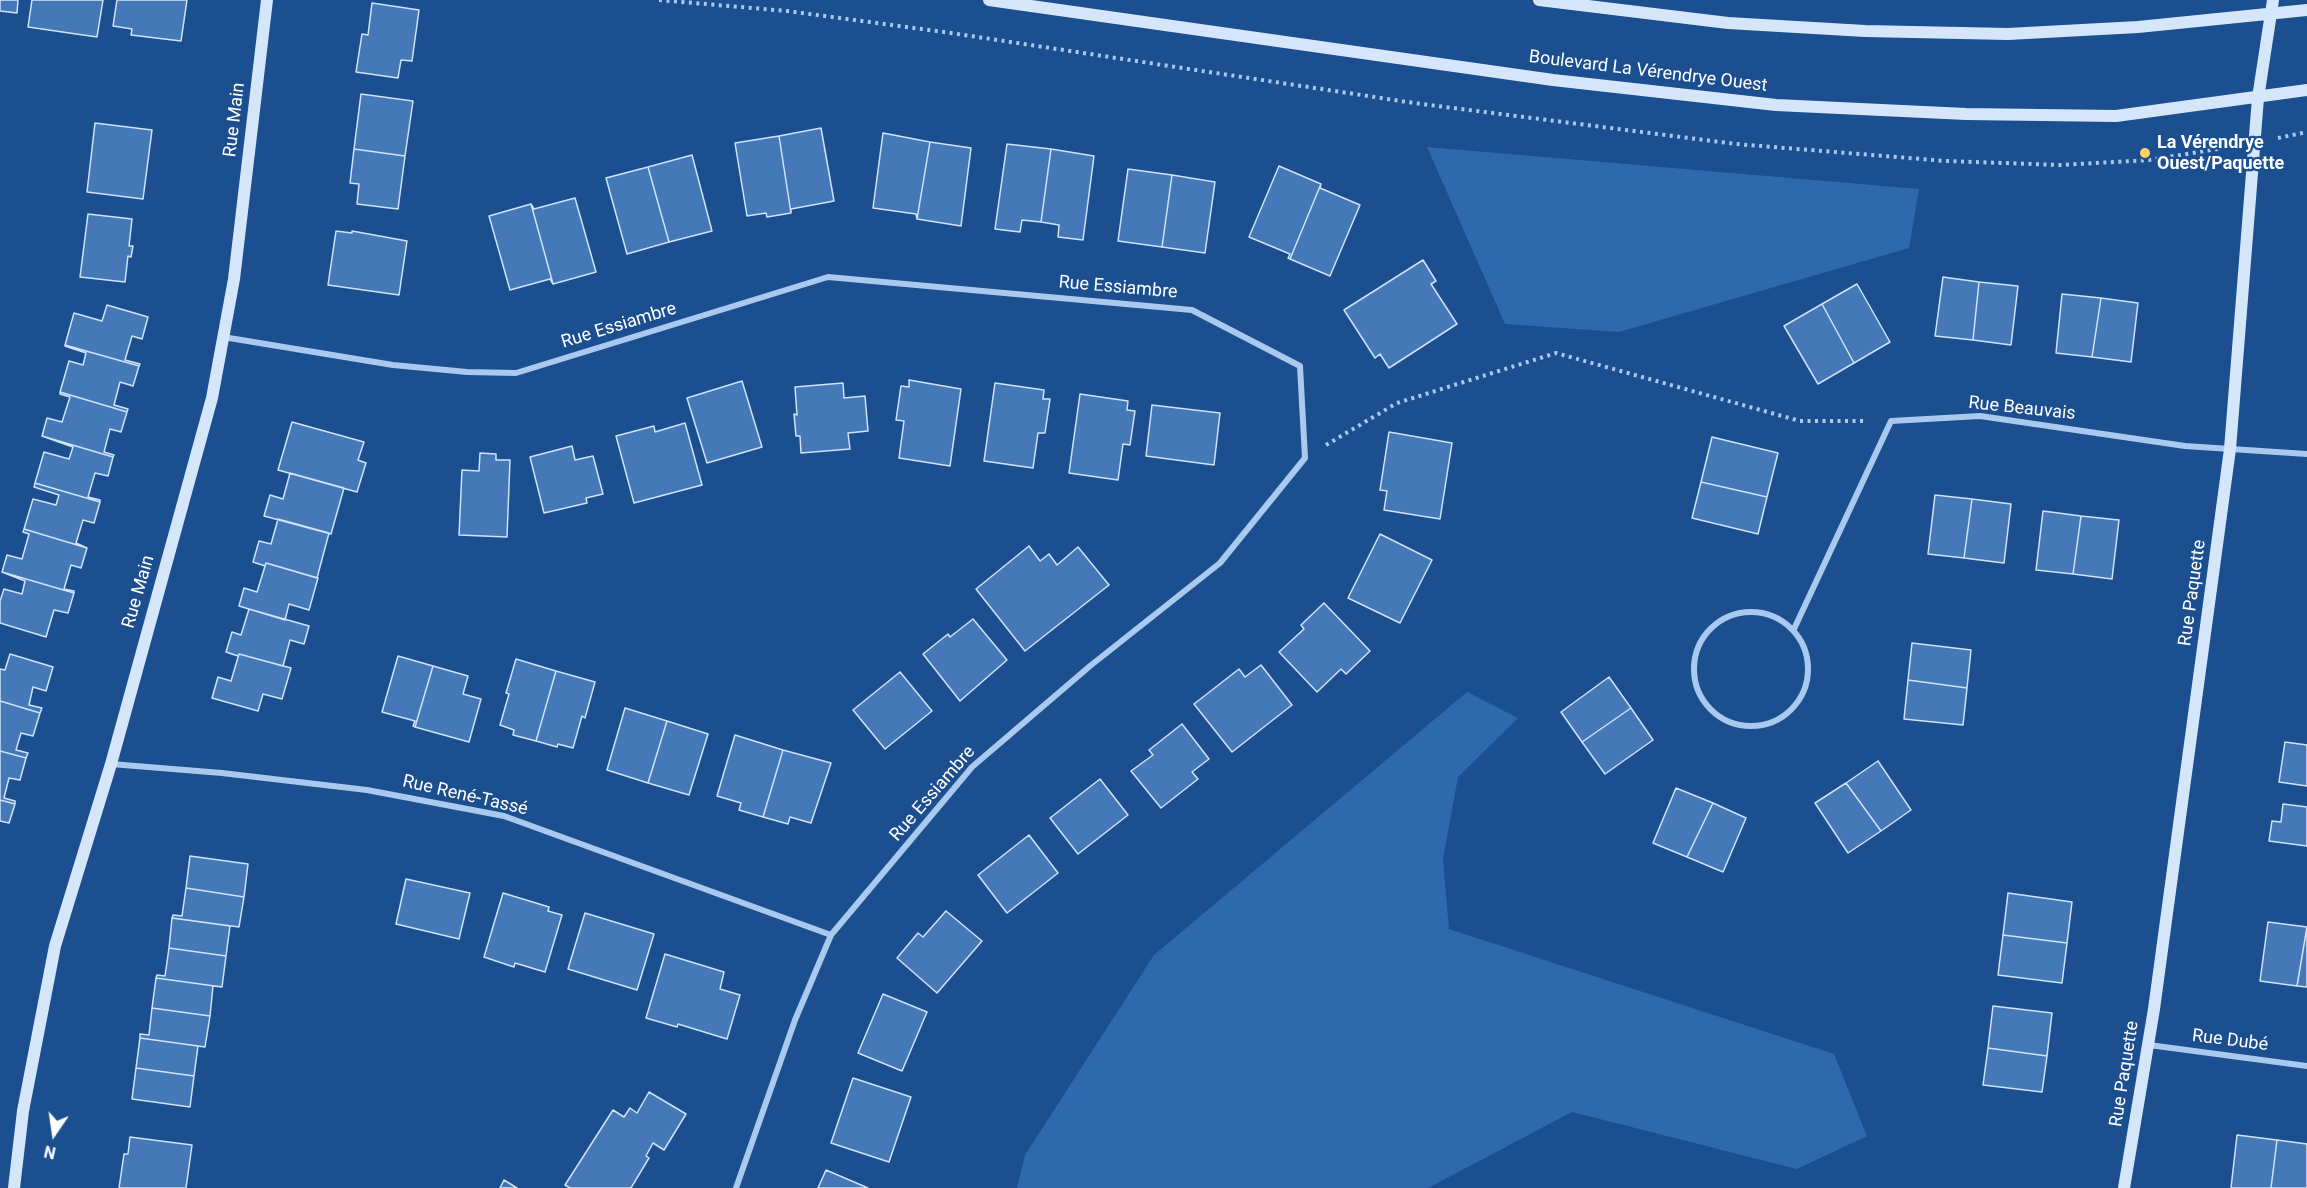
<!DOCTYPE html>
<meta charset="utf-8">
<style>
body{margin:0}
#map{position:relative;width:2307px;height:1188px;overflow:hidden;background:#1b4f8f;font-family:Roboto,sans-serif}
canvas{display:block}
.north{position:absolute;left:24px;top:1104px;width:60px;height:60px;-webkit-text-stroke:4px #1b4f8f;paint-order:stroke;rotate:193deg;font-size:16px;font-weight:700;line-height:24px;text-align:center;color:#fff}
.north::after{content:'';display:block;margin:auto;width:21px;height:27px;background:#fff;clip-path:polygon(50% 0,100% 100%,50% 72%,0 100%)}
</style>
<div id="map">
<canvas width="2307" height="1188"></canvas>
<div class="north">N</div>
</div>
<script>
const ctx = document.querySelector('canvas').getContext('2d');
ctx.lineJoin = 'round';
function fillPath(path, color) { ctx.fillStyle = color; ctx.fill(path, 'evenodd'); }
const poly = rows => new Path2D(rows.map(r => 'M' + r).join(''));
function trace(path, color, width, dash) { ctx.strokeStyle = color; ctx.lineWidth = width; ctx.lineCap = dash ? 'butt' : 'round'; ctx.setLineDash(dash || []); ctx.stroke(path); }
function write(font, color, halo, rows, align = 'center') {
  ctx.font = font + ' Roboto,sans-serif'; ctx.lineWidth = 4.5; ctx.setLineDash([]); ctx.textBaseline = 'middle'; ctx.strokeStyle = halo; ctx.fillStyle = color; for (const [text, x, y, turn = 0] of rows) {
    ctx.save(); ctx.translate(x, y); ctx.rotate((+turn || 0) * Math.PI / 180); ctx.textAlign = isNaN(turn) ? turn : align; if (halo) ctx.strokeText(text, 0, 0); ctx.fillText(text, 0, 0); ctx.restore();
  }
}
fillPath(poly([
 [1427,147,1919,189,1909,248,1619,332,1505,324],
 [1467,692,1518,718,1458,777,1443,859,1449,929,1834,1054,1867,1136,1797,1169,1572,1112,1428,1188,1017,1188,1025,1155,1154,955]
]), '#2e69ad');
const building = poly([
 [0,0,18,0,17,13,0,11,0,0],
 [32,0,103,0,97,37,28,27,32,0],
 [117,0,187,0,181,41,131,35,132,29,113,26,117,0],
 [372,3,419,10,412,61,401,60,398,78,356,72,362,34,368,35,372,3],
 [361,94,413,101,405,156,354,149,361,94],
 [95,123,152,130,143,199,87,192,95,123],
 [821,128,834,201,791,209,791,213,779,136,821,128],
 [883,133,930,142,917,219,916,214,873,208,883,133],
 [779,136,791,213,767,217,766,213,747,216,735,143,779,136],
 [930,142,971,148,961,226,917,219,930,142],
 [1007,144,1051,149,1041,222,1022,220,1020,232,995,229,1007,144],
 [354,149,405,156,398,209,357,204,359,184,350,183,354,149],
 [1051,149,1094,156,1083,240,1058,237,1059,225,1041,222,1051,149],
 [692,155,712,231,669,242,648,167,692,155],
 [1279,166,1321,184,1290,259,1288,258,1290,254,1249,237,1279,166],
 [648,167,669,242,627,254,606,178,648,167],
 [1128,169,1172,175,1162,247,1118,241,1128,169],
 [1172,175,1215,182,1205,253,1162,247,1172,175],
 [1321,184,1320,188,1360,205,1330,276,1290,259,1321,184],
 [575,198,596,272,553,284,531,204,534,209,575,198],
 [531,204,553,284,550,279,510,290,489,216,531,204],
 [88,214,132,219,129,246,133,246,131,257,128,256,125,282,80,277,88,214],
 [336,231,352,233,352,231,407,241,399,295,328,285,336,231],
 [1423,260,1436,281,1431,284,1457,324,1389,368,1380,354,1375,358,1344,310,1423,260],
 [1943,277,1979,282,1973,340,1935,336,1943,277],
 [1979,282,2018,286,2011,345,1973,340,1979,282],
 [1857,284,1890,342,1854,363,1822,304,1857,284],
 [2062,294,2101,298,2092,357,2056,353,2062,294],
 [2101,298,2138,303,2131,362,2092,357,2101,298],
 [1822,304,1854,363,1818,384,1784,326,1822,304],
 [107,305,148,317,142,339,132,336,125,360,140,364,139,366,65,345,74,313,102,321,107,305],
 [65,345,139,366,133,386,120,382,114,405,128,409,127,412,60,392,69,361,83,365,86,353,65,346,65,345],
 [909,380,961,389,950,466,899,458,904,421,896,420,901,386,909,387,909,380],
 [742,381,762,447,707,463,687,398,742,381],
 [843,383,844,398,865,396,868,431,848,433,850,449,801,453,800,436,796,436,794,414,797,415,795,387,843,383],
 [995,383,1044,390,1043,399,1050,399,1045,433,1038,433,1033,468,984,461,995,383],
 [60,392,127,412,121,432,110,429,104,452,114,455,113,457,42,436,47,418,62,422,70,397,60,394,60,392],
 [1080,394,1128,401,1127,410,1135,411,1130,445,1123,444,1118,480,1069,473,1080,394],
 [1152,405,1220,413,1214,465,1146,456,1152,405],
 [292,422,364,442,358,460,366,463,357,492,278,470,292,422],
 [685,423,702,485,634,503,616,436,654,426,655,432,685,423],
 [1389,432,1452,443,1440,519,1384,510,1387,491,1380,490,1389,432],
 [42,436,113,457,108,476,95,473,88,497,100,500,100,502,35,483,44,452,69,459,73,447,42,436],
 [1712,437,1778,453,1767,497,1701,482,1712,437],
 [572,446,575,460,593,456,603,494,586,498,587,503,544,513,530,457,572,446],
 [480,453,496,454,496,460,510,460,507,537,459,535,462,470,479,471,480,453],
 [290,473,344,488,331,534,264,516,270,495,283,499,290,473],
 [1701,482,1767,497,1758,534,1692,518,1701,482],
 [35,483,100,502,94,523,83,520,76,543,87,548,24,529,33,499,56,505,59,495,34,487,35,483],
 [1935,495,1972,499,1964,558,1928,554,1935,495],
 [1972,499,2011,504,2004,563,1964,558,1972,499],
 [2043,511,2081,516,2073,574,2036,570,2043,511],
 [2081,516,2119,520,2112,579,2073,574,2081,516],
 [278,519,329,533,317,578,266,563,265,566,253,562,259,541,271,544,278,519],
 [24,529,87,548,81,568,71,565,64,589,74,591,74,593,2,572,7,555,22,559,29,534,23,532,24,529],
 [1380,534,1432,560,1400,623,1348,598,1380,534],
 [1029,546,1040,561,1049,554,1057,565,1078,547,1109,585,1025,651,976,589,1029,546],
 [266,563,318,578,309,610,289,604,285,620,239,606,244,588,257,592,266,563],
 [2,572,74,593,68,613,54,610,46,637,0,623,0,601,4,589,22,594,25,581,2,572],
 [1324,603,1370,651,1346,674,1341,669,1317,692,1279,652,1304,629,1301,625,1324,603],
 [249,609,309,626,304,644,290,640,283,666,239,654,238,656,226,652,232,632,241,635,249,609],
 [973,619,1007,660,960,701,923,654,948,634,950,637,973,619],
 [1912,643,1971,650,1967,688,1908,680,1912,643],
 [10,654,53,667,46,691,33,687,29,705,42,708,40,713,0,701,0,669,5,670,10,654],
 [239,654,291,668,282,699,263,694,258,711,212,698,218,677,231,681,239,654],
 [398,656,433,666,415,727,413,726,415,721,382,712,398,656],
 [516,659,556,671,536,741,513,735,514,730,500,725,509,694,506,693,516,659],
 [1261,665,1292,705,1232,752,1194,704,1239,669,1245,677,1261,665],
 [433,666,468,676,463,694,481,699,469,742,415,727,433,666],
 [556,671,595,682,585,718,582,716,573,748,558,744,557,747,536,741,556,671],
 [900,672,932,711,885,749,853,710,900,672],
 [1609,677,1631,708,1582,742,1561,712,1609,677],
 [1908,680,1967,688,1963,725,1904,719,1908,680],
 [0,701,40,713,33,736,21,733,16,750,28,753,26,758,0,751,0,701],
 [625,708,667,721,648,783,607,770,625,708],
 [1631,708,1653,740,1605,774,1582,742,1631,708],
 [667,721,708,734,689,795,648,783,667,721],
 [1182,724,1209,759,1192,772,1198,779,1161,808,1131,771,1153,755,1149,750,1182,724],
 [735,735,783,750,763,817,739,810,741,803,717,796,735,735],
 [2285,742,2307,745,2307,786,2279,782,2285,742],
 [783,750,831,763,811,823,790,817,788,824,763,817,783,750],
 [0,751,26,758,20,780,9,778,4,798,15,801,15,804,0,800,0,751],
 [1878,761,1911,810,1881,831,1846,783,1878,761],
 [1100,779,1128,815,1078,854,1050,818,1100,779],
 [1846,783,1881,831,1848,853,1815,803,1846,783],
 [1676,788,1713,803,1687,857,1653,843,1676,788],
 [0,800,15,804,9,823,0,821,0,800],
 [1713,803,1746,818,1723,872,1687,857,1713,803],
 [2283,804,2307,807,2307,846,2269,841,2272,821,2281,822,2283,804],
 [1029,835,1058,873,1007,913,978,875,1029,835],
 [190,856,248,864,244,897,186,888,190,856],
 [406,879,470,893,459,939,396,924,406,879],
 [186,888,244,897,239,927,172,918,173,915,182,916,186,888],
 [503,893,549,907,548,911,562,915,545,972,515,963,514,967,484,957,503,893],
 [2008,893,2072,902,2067,943,2003,935,2008,893],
 [946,911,982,941,937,993,897,958,918,933,923,937,946,911],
 [585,913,654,934,637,990,568,969,585,913],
 [172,918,230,926,226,956,169,948,172,918],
 [2268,922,2307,927,2297,986,2260,981,2268,922],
 [2307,927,2307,987,2297,986,2307,927],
 [2003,935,2067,943,2062,983,1998,975,2003,935],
 [169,948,226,956,222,987,156,978,157,975,165,976,169,948],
 [665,954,724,972,720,989,740,995,727,1039,678,1024,677,1027,646,1018,665,954],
 [156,978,222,987,213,986,210,1016,152,1008,156,978],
 [883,994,927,1012,902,1071,858,1053,883,994],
 [1993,1006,2052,1013,2047,1056,1988,1048,1993,1006],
 [152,1008,210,1016,205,1047,140,1038,140,1034,149,1035,152,1008],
 [140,1038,198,1046,194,1076,136,1068,140,1038],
 [1988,1048,2047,1056,2042,1092,1983,1085,1988,1048],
 [136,1068,194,1076,190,1107,132,1099,136,1068],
 [853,1078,911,1097,889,1162,831,1143,853,1078],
 [649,1092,686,1114,664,1150,653,1143,646,1156,649,1158,631,1188,570,1188,565,1185,613,1110,624,1117,630,1108,637,1113,649,1092],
 [2237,1135,2277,1140,2271,1188,2231,1188,2237,1135],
 [130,1137,192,1145,186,1188,119,1188,124,1154,128,1154,130,1137],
 [2277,1140,2307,1144,2307,1188,2271,1188,2277,1140],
 [826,1170,868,1188,818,1188,826,1170],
 [504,1180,517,1188,500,1188,504,1180]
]);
fillPath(building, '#4478b7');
trace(building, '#cfe3fa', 1.5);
trace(poly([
 [659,0,787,11,951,33,1414,103,1736,144,1946,161,2061,165,2149,160,2230,147],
 [2278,138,2307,132],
 [1326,445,1397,403,1556,353,1800,421,1867,421]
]), '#a9c9ee', 4, [3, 4.5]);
trace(poly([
 [223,337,393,365,467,372,516,373,828,277,1192,310,1300,366,1305,458,1220,563,1090,666,972,767,831,935,795,1020,736,1188],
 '1694 669a57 57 0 1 1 114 0a57 57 0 1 1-114 0Z',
 [1794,629,1891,421,1980,416,2185,446,2307,454],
 [111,764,222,773,367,790,504,816,831,935],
 [2149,1045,2307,1066]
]), '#a9c9ee', 6);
trace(poly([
 [989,0,1553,80,1776,105,1966,114,2116,116,2307,90],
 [1539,0,1728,23,1865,31,2008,34,2138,27,2307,10],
 [14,1188,23,1111,55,946,111,764,212,398,234,279,267,0],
 [2124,1188,2154,1009,2230,449,2258,98,2273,0]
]), '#d6e6fa', 12);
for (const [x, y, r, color] of [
 [2145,153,6,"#ffd166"]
]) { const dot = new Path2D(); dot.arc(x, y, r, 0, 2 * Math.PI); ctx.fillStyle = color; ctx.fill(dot); trace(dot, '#1b4f8f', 2); }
write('18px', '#fff', '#1b4f8f', [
 ["Boulevard La Vérendrye Ouest",1648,72,7],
 ["Rue Main",235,120,-83],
 ["Rue Essiambre",1118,288,5],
 ["Rue Essiambre",619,326,-17],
 ["Rue Beauvais",2022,409,6],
 ["Rue Main",139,592,-74],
 ["Rue Paquette",2193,593,-82],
 ["Rue Essiambre",933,794,-49],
 ["Rue René-Tassé",465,796,13],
 ["Rue Dubé",2230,1041,7],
 ["Rue Paquette",2125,1074,-81]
]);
write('bold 18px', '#fff', '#1b4f8f', [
 ["La Vérendrye",2157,143],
 ["Ouest/Paquette",2157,164]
], 'left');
</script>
